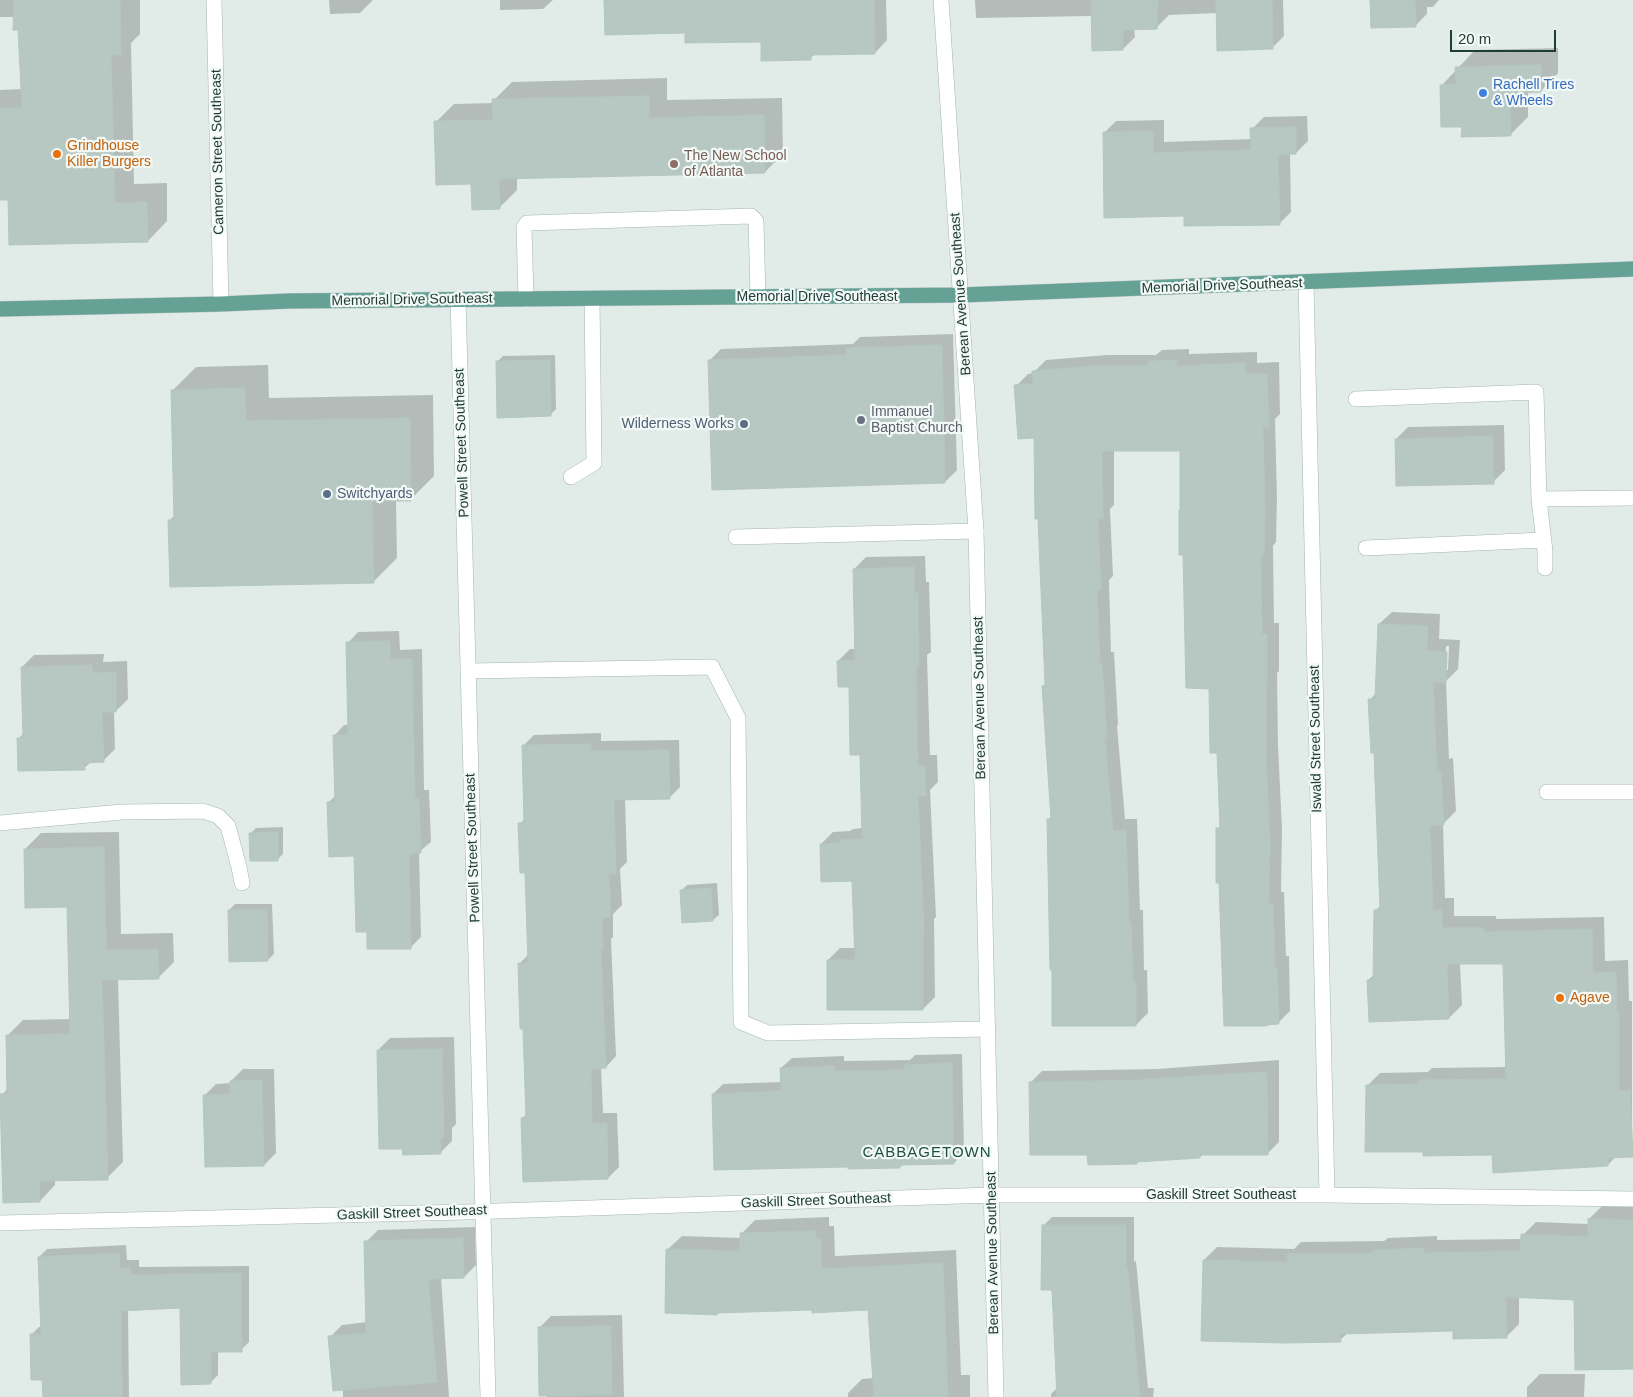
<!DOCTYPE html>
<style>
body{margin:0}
#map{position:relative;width:1633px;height:1397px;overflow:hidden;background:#e1ece8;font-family:Helvetica,sans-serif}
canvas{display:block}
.scale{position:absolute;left:1450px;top:30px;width:106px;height:22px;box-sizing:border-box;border:2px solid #213d37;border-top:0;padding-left:6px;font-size:15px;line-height:18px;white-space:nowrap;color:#213d37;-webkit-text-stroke:4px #f2f9f6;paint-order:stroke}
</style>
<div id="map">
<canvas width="1633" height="1397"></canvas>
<div class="scale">20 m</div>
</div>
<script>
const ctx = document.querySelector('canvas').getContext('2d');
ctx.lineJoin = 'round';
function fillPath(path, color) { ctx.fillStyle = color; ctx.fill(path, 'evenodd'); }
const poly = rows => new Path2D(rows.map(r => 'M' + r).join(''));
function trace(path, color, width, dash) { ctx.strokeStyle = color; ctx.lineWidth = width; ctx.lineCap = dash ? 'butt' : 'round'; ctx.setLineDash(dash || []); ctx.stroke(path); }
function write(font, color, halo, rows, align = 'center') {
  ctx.font = font + ' Helvetica,sans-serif'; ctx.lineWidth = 4.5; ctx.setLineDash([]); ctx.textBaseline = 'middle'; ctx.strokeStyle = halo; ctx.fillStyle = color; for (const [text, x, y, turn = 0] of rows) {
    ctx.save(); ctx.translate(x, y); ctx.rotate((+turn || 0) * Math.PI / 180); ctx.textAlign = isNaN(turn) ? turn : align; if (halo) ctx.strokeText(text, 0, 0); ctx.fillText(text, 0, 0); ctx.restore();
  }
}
fillPath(poly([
 [0,0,140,0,140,34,131,43,134,184,167,183,167,221,148,241,9,198,0,198,0,90,23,89,19,29,15,17,0,17],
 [329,0,372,0,372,1,360,13,330,14],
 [500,0,553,0,543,9,500,10],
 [605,0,886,0,887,40,875,53,815,54,810,58,762,40,686,31],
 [975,0,1283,0,1284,36,1272,48,1218,13,1169,15,1157,27,1134,28,1135,37,1123,49,1092,16,976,18],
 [1372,0,1439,0,1433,7,1427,7,1427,14,1415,26],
 [1558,48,1558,73,1541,91,1528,91,1528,117,1510,135,1463,126,1442,85,1475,50],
 [667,78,667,100,782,98,783,154,765,172,517,177,517,190,499,208,472,183,436,122,454,104,494,103,494,100,512,82],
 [1307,116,1308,141,1296,153,1290,153,1291,212,1279,224,1185,215,1104,133,1116,121,1164,120,1164,142,1252,139,1252,129,1264,117],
 [953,334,957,470,945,482,709,361,721,349,853,344,860,337],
 [1189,349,1189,354,1257,352,1257,363,1279,362,1280,414,1275,419,1277,499,1276,542,1273,546,1274,623,1279,623,1279,671,1277,673,1278,745,1282,829,1281,892,1284,892,1286,956,1289,956,1290,1011,1278,1023,1218,828,1221,825,1218,751,1181,450,1114,450,1114,505,1110,509,1113,576,1109,580,1111,652,1114,652,1118,724,1117,726,1125,819,1137,819,1140,910,1143,910,1144,970,1147,970,1148,1013,1136,1025,1048,820,1052,815,1043,686,1046,683,1035,437,1016,386,1028,374,1034,373,1034,372,1046,360,1107,355,1156,355,1162,350],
 [555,355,556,409,550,415,497,362,503,356],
 [268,365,269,398,433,395,434,476,411,499,396,500,397,558,374,581,170,520,175,515,172,391,196,367],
 [1504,425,1505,470,1493,482,1396,439,1408,427],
 [925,556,926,582,929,582,931,652,927,655,930,755,937,755,938,782,930,790,936,917,934,919,935,997,923,1009,828,960,840,948,856,948,854,880,821,844,833,832,850,831,853,829,863,828,862,753,850,686,838,661,850,649,856,649,854,569,866,557],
 [1392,612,1440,614,1439,639,1460,640,1458,669,1446,681,1449,759,1453,758,1456,811,1443,824,1445,898,1454,898,1454,916,1496,916,1496,919,1604,917,1605,961,1628,960,1629,1001,1632,1001,1632,1156,1616,1156,1608,1165,1493,1154,1424,1151,1367,1086,1380,1073,1428,1072,1432,1068,1507,1067,1504,963,1460,963,1462,1005,1449,1018,1368,980,1375,974,1375,911,1381,905,1376,752,1370,700,1376,693,1379,624],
 [1446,646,1449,646,1448,670,1445,670],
 [399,631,400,650,422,649,424,790,429,790,431,842,419,852,421,937,411,947,368,931,355,854,328,803,336,795,334,736,344,725,350,725,348,643,358,632],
 [104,654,103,662,127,661,128,699,116,711,114,711,115,749,103,761,91,762,84,768,18,739,24,733,22,667,34,655],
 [601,733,601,741,679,740,680,787,669,798,625,799,627,862,620,869,622,905,613,914,613,937,611,939,616,1056,606,1067,601,1067,603,1113,617,1113,619,1167,608,1178,522,1118,527,1114,525,1028,519,964,529,954,526,871,519,824,525,819,524,745,534,735],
 [283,827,283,854,278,859,250,834,256,828],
 [119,832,121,934,173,933,174,962,158,978,118,979,123,1162,107,1178,55,1179,55,1185,40,1201,2,1095,8,1088,7,1036,23,1020,71,1019,69,906,25,849,41,833],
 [717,883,719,915,713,920,681,891,687,885],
 [235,904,272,904,274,954,268,960,229,910],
 [454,1037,456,1124,452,1128,452,1141,440,1153,378,1050,390,1038],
 [962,1054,964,1152,954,1163,903,1164,900,1167,713,1094,723,1084,782,1082,781,1068,792,1058,844,1056,844,1061,910,1060,915,1055],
 [1279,1060,1279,1142,1267,1154,1203,1154,1200,1157,1138,1161,1137,1162,1089,1154,1030,1083,1042,1071,1157,1069],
 [243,1069,274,1069,276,1153,264,1165,204,1096,216,1084,231,1083,231,1081],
 [1602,1206,1633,1207,1633,1368,1576,1299,1519,1296,1519,1324,1506,1337,1454,1330,1348,1333,1340,1340,1204,1260,1217,1247,1294,1249,1301,1242,1384,1241,1388,1238,1437,1236,1437,1240,1522,1239,1523,1235,1536,1222,1589,1224,1589,1219],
 [829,1217,829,1226,834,1226,835,1256,956,1250,961,1375,970,1375,970,1397,848,1397,848,1393,862,1379,874,1378,869,1308,813,1309,719,1312,717,1314,668,1249,682,1236,741,1238,741,1234,755,1220],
 [1052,1217,1134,1217,1134,1262,1136,1261,1148,1388,1154,1388,1153,1397,1051,1397,1051,1394,1057,1388,1053,1289,1043,1226],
 [475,1227,476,1265,464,1277,441,1277,449,1397,343,1397,343,1389,330,1337,342,1325,367,1322,366,1242,378,1230],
 [126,1245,127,1260,139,1260,139,1267,249,1266,249,1342,241,1350,218,1351,218,1375,210,1383,181,1306,128,1309,129,1397,44,1397,44,1378,31,1335,39,1327,42,1327,39,1257,47,1249],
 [622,1315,624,1397,547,1397,539,1328,551,1316],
 [1540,1374,1585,1374,1584,1397,1527,1397,1527,1387]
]), '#0003');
const building = poly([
 [14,0,120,0,121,55,111,55,115,203,147,202,148,242,9,245,8,200,0,200,0,108,22,108,18,30,13,30,14,0],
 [604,0,874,0,875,54,811,55,811,60,761,61,761,42,685,43,685,33,605,35,604,0],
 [1091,0,1158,0,1157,29,1123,30,1123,50,1092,51,1091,0],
 [1216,0,1272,0,1273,49,1217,51,1216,0],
 [1370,0,1415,0,1416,27,1371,28,1370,0],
 [1541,65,1541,92,1510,93,1511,136,1461,137,1462,127,1441,127,1440,85,1456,84,1455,67,1541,65],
 [649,96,649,118,764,115,765,173,499,179,500,209,472,210,471,184,436,185,434,121,493,120,492,99,649,96],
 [1296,127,1296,154,1278,155,1280,225,1184,226,1184,216,1104,218,1103,132,1153,131,1153,153,1251,150,1250,128,1296,127],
 [942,345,945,483,712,490,708,360,846,355,847,348,942,345],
 [550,360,551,416,497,418,496,361,550,360],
 [1177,360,1177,366,1245,363,1246,374,1267,374,1269,427,1263,427,1265,512,1264,556,1261,556,1262,634,1267,634,1267,684,1266,684,1266,758,1270,842,1269,904,1273,904,1275,968,1277,968,1279,1024,1267,1025,1267,1026,1224,1026,1219,883,1216,883,1216,828,1220,828,1217,753,1210,753,1209,689,1186,688,1183,555,1179,555,1179,510,1180,510,1180,451,1102,451,1103,518,1098,518,1101,590,1097,590,1100,664,1102,663,1107,738,1105,738,1113,831,1126,830,1129,922,1131,922,1133,982,1136,982,1136,1026,1052,1026,1052,970,1050,970,1047,819,1051,819,1042,686,1045,685,1038,519,1035,519,1034,438,1018,439,1014,385,1033,384,1032,371,1094,366,1148,366,1148,361,1177,360],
 [245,388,246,421,410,418,411,501,372,501,374,583,170,587,168,520,174,520,171,390,245,388],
 [1493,436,1494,484,1396,486,1395,439,1493,436],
 [914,567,914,593,918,593,919,665,916,665,918,766,925,766,926,796,918,796,924,931,923,931,923,1010,827,1010,827,960,855,960,852,881,821,882,820,844,840,843,840,840,862,839,860,755,850,755,849,687,838,687,837,661,855,660,853,569,914,567],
 [1378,624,1428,626,1427,651,1447,652,1446,683,1433,682,1437,771,1441,771,1444,825,1430,826,1433,910,1442,910,1442,928,1484,928,1484,932,1592,929,1593,973,1616,972,1617,1013,1619,1013,1619,1091,1630,1090,1633,1157,1608,1158,1608,1166,1493,1173,1492,1155,1423,1156,1423,1152,1365,1152,1366,1085,1418,1084,1418,1080,1506,1079,1503,964,1447,964,1449,1019,1369,1022,1367,980,1373,980,1374,910,1380,910,1374,753,1371,753,1368,699,1375,699,1378,624],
 [390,641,390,659,412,659,415,799,419,799,421,853,409,854,411,949,367,949,367,932,356,932,354,856,329,857,327,802,335,802,333,735,348,735,346,642,390,641],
 [92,665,92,673,116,672,116,712,102,712,104,762,84,763,85,770,18,771,17,738,23,738,21,667,92,665],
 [591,744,591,751,669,750,670,799,614,800,616,874,609,874,611,917,602,918,603,949,601,949,606,1068,591,1069,592,1124,607,1123,608,1179,523,1182,521,1118,526,1118,523,1029,520,1029,518,963,528,963,525,873,520,873,518,823,524,823,522,745,591,744],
 [278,832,278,861,250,861,249,833,278,832],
 [104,847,106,950,158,949,159,979,102,980,108,1180,39,1181,40,1202,3,1203,0,1094,7,1094,6,1035,70,1034,67,907,25,908,24,849,104,847],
 [711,888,713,921,682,923,680,890,711,888],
 [267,909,268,961,229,962,228,910,267,909],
 [442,1049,444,1138,440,1138,441,1154,403,1155,402,1149,379,1149,377,1050,442,1049],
 [952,1063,954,1164,900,1165,900,1168,848,1169,848,1167,714,1170,712,1094,781,1091,780,1068,834,1066,834,1071,904,1070,904,1065,952,1063],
 [1267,1072,1268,1155,1200,1155,1200,1158,1137,1162,1137,1164,1088,1165,1087,1155,1030,1155,1029,1082,1145,1080,1145,1079,1267,1072],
 [262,1080,264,1166,205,1167,203,1095,230,1094,230,1081,262,1080],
 [1588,1219,1633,1220,1633,1369,1575,1370,1574,1300,1506,1297,1507,1338,1453,1339,1453,1331,1340,1334,1341,1342,1285,1343,1201,1341,1203,1260,1287,1262,1287,1254,1373,1253,1373,1250,1424,1248,1424,1253,1520,1251,1521,1234,1588,1237,1588,1219],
 [1042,1225,1126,1225,1126,1270,1128,1269,1140,1397,1057,1397,1052,1290,1041,1290,1042,1225],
 [815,1231,816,1239,821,1239,822,1269,943,1263,948,1397,874,1397,868,1310,812,1313,812,1310,717,1313,717,1315,665,1313,666,1249,740,1251,740,1233,815,1231],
 [463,1238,464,1278,428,1279,437,1382,333,1391,328,1336,366,1333,364,1241,463,1238],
 [119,1253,120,1268,131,1268,131,1275,241,1273,242,1352,211,1352,211,1384,181,1385,180,1308,121,1311,122,1397,43,1397,42,1380,31,1380,30,1334,41,1334,38,1257,119,1253],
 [611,1326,612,1395,539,1396,538,1327,611,1326]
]);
fillPath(building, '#b7c7c1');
trace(building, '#b4c6bf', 1);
const service = poly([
 [526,299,524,227,527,223,751,216,756,221,758,297],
 [1356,399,1536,392,1539,499],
 [571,477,594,463,592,298],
 [736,537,976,531],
 [1366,548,1543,540],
 [1545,568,1545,551,1539,499,1633,498],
 [468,671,712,667,738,718,741,1022,768,1033,988,1029],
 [1547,792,1633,792],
 [0,823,122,812,203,811,218,816,228,826,239,867,242,883]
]);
const minor = poly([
 [214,0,221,304],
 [941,0,976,531,996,1397],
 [1306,283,1327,1195],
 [458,299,488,1397],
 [0,1223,466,1212,992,1195,1327,1195,1633,1199]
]);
const primary = poly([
 [0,309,221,304,289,301,961,295,1633,269]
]);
trace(service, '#a4b4af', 16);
trace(minor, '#a4b4af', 16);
trace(primary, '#c1c9c7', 16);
trace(service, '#fff', 15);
trace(minor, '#fff', 15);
trace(primary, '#65a295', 15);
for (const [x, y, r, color] of [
 [1483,93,5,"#3f7fe0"],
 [57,154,5,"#e8710a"],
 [674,164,5,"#8d6e63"],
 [861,420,5,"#6b7280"],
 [744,424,5,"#5c6f8a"],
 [327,494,5,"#5c6f8a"],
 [1560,998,5,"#e8710a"]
]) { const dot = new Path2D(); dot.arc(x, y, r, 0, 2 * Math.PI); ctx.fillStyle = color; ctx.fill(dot); trace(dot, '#f2f9f6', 2); }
write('14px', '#366cbe', '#f2f9f6', [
 ["Rachell Tires",1493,85],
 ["& Wheels",1493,101]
], 'left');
write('14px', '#c56008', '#f2f9f6', [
 ["Grindhouse",67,146],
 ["Killer Burgers",67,162],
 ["Agave",1570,998]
], 'left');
write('14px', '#213d37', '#f2f9f6', [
 ["Cameron Street Southeast",218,152,-91],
 ["Memorial Drive Southeast",1222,286,-2],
 ["Berean Avenue Southeast",961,294,-94],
 ["Memorial Drive Southeast",817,297],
 ["Memorial Drive Southeast",412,300,-1],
 ["Powell Street Southeast",462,443,-92],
 ["Berean Avenue Southeast",980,698,-91],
 ["Iswald Street Southeast",1316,739,-91],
 ["Powell Street Southeast",473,848,-92],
 ["Gaskill Street Southeast",1221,1195],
 ["Gaskill Street Southeast",816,1201,-2],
 ["Gaskill Street Southeast",412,1213,-2],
 ["Berean Avenue Southeast",993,1253,-91]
]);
write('14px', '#785e54', '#f2f9f6', [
 ["The New School",684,156],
 ["of Atlanta",684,172]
], 'left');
write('14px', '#5b616d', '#f2f9f6', [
 ["Immanuel",871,412],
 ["Baptist Church",871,428]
], 'left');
write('14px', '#4e5e75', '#f2f9f6', [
 ["Wilderness Works",734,424],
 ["Switchyards",337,494,"left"]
], 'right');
ctx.letterSpacing = '1px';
write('15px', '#1d5045', '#f2f9f6', [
 ["CABBAGETOWN",927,1153]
]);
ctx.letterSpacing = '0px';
</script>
